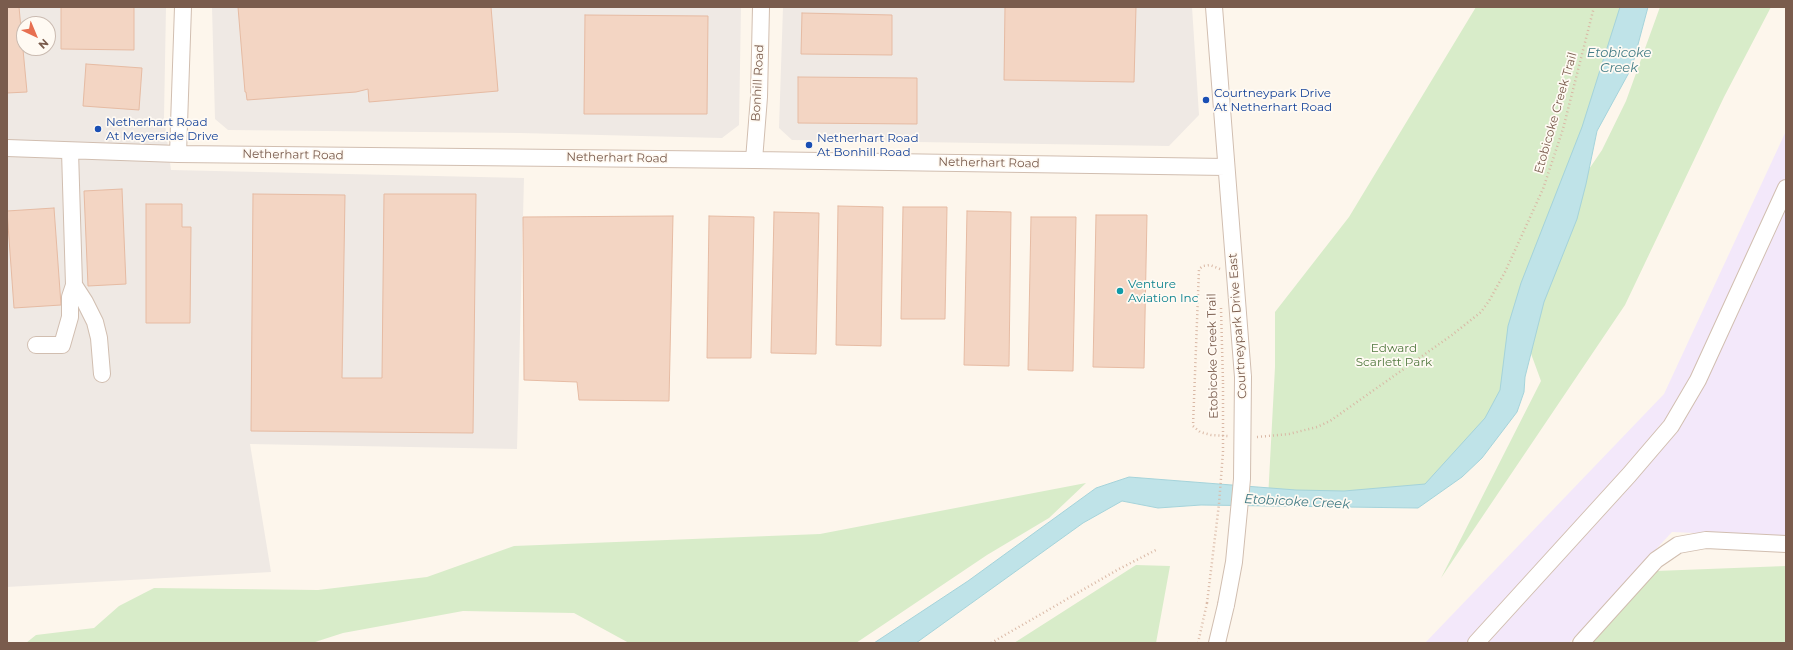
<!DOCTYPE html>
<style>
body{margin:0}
#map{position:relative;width:1793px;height:650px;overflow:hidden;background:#fdf6ec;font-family:Montserrat,sans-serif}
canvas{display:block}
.frame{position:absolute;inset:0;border:8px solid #7a5c4d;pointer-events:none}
.north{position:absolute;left:16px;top:16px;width:40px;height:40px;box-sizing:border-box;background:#fffaf3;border:1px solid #cabbb1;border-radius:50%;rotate:136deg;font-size:11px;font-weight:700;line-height:16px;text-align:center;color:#7a5c4d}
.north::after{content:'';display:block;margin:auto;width:14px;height:18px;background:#e76f51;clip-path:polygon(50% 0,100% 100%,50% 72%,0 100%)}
</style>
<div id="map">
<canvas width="1793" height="650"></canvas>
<div class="frame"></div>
<div class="north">N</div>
</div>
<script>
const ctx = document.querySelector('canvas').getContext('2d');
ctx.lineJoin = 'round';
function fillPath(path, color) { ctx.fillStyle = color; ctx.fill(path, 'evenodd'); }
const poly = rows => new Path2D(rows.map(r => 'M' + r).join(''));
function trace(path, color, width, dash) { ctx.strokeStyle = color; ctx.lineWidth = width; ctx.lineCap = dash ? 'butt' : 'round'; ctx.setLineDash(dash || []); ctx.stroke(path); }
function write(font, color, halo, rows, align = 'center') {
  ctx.font = font + ' Montserrat,sans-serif'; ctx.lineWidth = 3.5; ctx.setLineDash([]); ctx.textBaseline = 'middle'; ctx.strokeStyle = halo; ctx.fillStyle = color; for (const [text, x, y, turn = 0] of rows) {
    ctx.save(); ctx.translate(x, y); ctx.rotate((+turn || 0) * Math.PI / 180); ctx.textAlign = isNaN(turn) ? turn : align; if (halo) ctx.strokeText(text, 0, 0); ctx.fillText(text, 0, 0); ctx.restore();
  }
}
fillPath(poly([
 [7,7,166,7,164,117,171,170,524,178,517,449,250,444,271,572,7,587],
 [24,24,48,24,48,48,24,48],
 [212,7,741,7,739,125,722,138,520,133,228,130,215,119],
 [783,7,1192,7,1199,115,1169,146,792,140,779,128]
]), '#efe9e4');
fillPath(poly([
 [1786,131,1786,537,1672,532,1569,643,1425,643,1664,394]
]), '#f3e8fa');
fillPath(poly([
 [1476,7,1631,7,1511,394,1429,491,1268,499,1275,367,1275,312,1349,217],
 [1660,7,1771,7,1724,97,1625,305,1441,578,1541,381,1526,340,1583,178,1602,150,1626,101],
 [1086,483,1049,518,987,555,856,643,629,643,574,613,463,611,343,633,312,643,26,643,36,635,94,628,119,606,154,588,318,590,427,577,514,546,820,534],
 [1136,565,1170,566,1156,643,1014,643],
 [1786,566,1786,643,1589,643,1656,571]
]), '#d8ecc9');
const water = poly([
 [1620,7,1648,7,1632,67,1597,131,1586,184,1577,219,1544,302,1525,377,1524,392,1517,412,1482,458,1462,477,1418,508,1201,505,1158,508,1122,501,1083,523,916,643,874,643,968,581,1096,488,1129,477,1296,490,1344,491,1425,484,1485,418,1500,390,1508,326,1521,283,1582,127,1620,7]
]);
fillPath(water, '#bfe3e8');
trace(water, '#a5d3da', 1);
const building = poly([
 [7,7,19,7,27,92,7,93,7,7],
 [61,7,134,7,134,50,61,49,61,7],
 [238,7,491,7,498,91,369,102,368,89,356,92,247,100,246,92,245,92,238,7],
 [1005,7,1136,7,1134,82,1004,80,1005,7],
 [802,13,892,15,892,55,801,54,802,13],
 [585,15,708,16,707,114,584,114,585,15],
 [86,64,142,68,139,110,83,106,86,64],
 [798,77,917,78,917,124,798,123,798,77],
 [122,189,126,284,88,286,84,191,122,189],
 [253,194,345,195,342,378,382,378,384,194,476,194,473,433,251,431,253,194],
 [146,204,182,204,182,227,191,227,190,323,146,323,146,204],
 [838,206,883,207,881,346,836,345,838,206],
 [903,207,947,207,945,319,901,319,903,207],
 [54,208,61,305,14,308,7,211,54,208],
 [967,211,1011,212,1009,366,964,365,967,211],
 [774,212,819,213,816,354,771,353,774,212],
 [1096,215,1147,215,1144,368,1093,367,1096,215],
 [673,216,669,401,579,400,577,382,524,380,523,217,673,216],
 [709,216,754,217,751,358,707,358,709,216],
 [1031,217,1076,217,1073,371,1028,370,1031,217]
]);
fillPath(building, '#f3d5c3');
trace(building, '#e6bba3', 1);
const minor = poly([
 [1214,7,1243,377],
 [7,148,178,154,754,160,1226,167],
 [70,151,74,285,85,302,95,322,99,338,102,374],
 [178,154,183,7],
 [754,160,759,97,761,7],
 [36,345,62,345,70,317,70,297,74,285],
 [1217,643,1226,605],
 [1476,643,1629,475,1671,426,1698,380,1786,188],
 [1581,643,1656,560,1678,545,1706,540,1786,544]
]);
trace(minor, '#d1beb0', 18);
trace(poly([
 [1220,269,1210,265,1203,266,1199,269,1193,426,1200,432,1211,435,1228,436],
 [1221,308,1223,383],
 [1257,437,1289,434,1317,427,1330,421,1452,335,1481,312,1489,301,1505,272,1543,189,1563,129,1594,7],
 [991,643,1119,569,1156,550],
 [1198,643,1207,603]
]), '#d9b8a5', 2.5, [1, 3]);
trace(minor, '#fff', 16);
const minorBridge = poly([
 [1226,605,1234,562,1242,479,1243,377]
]);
trace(minorBridge, '#d1beb0', 18, []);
trace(poly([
 [1207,603,1219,504,1223,452,1223,383]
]), '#d9b8a5', 2.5, [1, 3]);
trace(minorBridge, '#fff', 16);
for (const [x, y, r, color] of [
 [1206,100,4,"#1a4fb4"],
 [98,129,4,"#1a4fb4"],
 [809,145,4,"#1a4fb4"],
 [1120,291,4,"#0f9aa8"]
]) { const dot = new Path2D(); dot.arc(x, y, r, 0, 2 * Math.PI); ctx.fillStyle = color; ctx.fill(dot); trace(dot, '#fffaf3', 1.5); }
write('12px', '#7a5c4d', '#fffaf3', [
 ["Bonhill Road",758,83,-87],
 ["Etobicoke Creek Trail",1556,113,-74],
 ["Netherhart Road",293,155,1],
 ["Netherhart Road",617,158,1],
 ["Netherhart Road",989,163,1],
 ["Courtneypark Drive East",1238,326,-94],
 ["Etobicoke Creek Trail",1213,356,-91]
]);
write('12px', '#164399', '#fffaf3', [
 ["Courtneypark Drive",1214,93],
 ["At Netherhart Road",1214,107],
 ["Netherhart Road",106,122],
 ["At Meyerside Drive",106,136],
 ["Netherhart Road",817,138],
 ["At Bonhill Road",817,152]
], 'left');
write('12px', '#0d838f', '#fffaf3', [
 ["Venture",1128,284],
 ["Aviation Inc",1128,298]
], 'left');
write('12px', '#537a41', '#fffaf3', [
 ["Edward",1394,348],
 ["Scarlett Park",1394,362]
]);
write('italic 13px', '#437c86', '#fffaf3', [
 ["Etobicoke",1619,53],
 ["Creek",1619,68],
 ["Etobicoke Creek",1297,502,3]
]);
</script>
